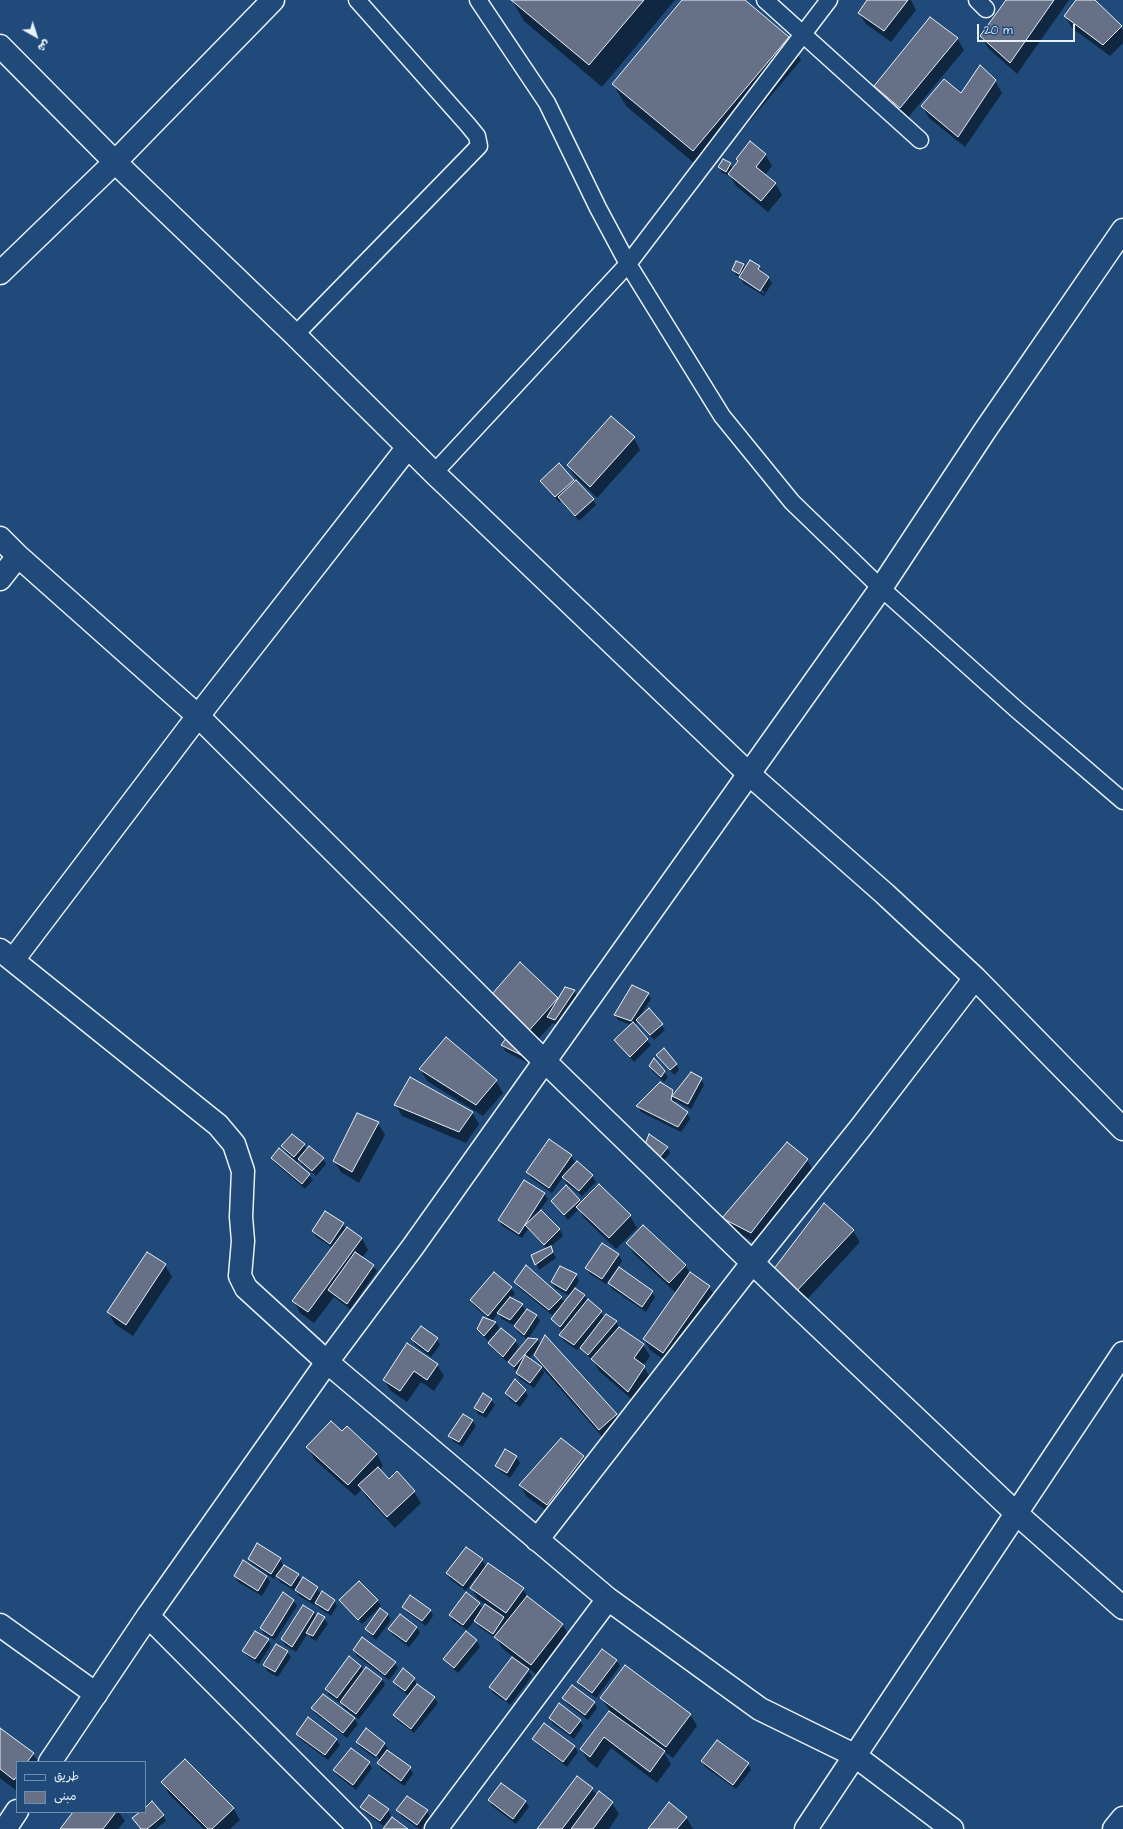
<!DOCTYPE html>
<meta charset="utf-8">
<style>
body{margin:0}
#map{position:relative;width:1123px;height:1829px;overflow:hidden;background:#1f4a7a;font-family:"Architects Daughter","Playpen Sans Arabic",sans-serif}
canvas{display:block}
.legend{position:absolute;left:16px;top:1761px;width:130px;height:52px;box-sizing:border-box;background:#1f4a7a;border:1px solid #6f8dac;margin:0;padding:5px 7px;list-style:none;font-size:12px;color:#e8f1f8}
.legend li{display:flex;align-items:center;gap:8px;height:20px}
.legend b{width:20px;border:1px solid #6f8dac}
.north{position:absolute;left:16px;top:16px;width:40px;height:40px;-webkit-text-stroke:3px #1f4a7a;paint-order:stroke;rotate:141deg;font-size:11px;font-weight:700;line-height:16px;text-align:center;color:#e8f1f8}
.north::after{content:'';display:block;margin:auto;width:14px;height:18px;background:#e8f1f8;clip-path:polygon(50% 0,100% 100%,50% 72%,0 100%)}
.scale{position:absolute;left:977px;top:24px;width:98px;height:18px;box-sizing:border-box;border:2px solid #e8f1f8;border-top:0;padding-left:5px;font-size:12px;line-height:14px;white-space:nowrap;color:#e8f1f8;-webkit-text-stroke:3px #1f4a7a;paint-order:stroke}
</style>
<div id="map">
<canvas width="1123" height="1829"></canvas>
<ul class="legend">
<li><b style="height:5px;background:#1f4a7a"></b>طريق</li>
<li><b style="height:11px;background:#667086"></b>مبنى</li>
</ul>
<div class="north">ش</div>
<div class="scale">20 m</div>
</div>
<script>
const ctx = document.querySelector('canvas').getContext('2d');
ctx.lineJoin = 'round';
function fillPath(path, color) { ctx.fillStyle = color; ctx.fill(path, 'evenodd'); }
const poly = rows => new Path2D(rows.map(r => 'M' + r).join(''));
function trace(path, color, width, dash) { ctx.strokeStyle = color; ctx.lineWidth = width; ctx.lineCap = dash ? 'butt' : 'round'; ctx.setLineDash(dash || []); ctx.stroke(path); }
fillPath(poly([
 [512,0,675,0,602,87,524,21],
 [684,0,743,0,788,38,801,60,706,173,626,106,613,84],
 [868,0,911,0,916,10,891,42,866,24,859,13],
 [1007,0,1069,0,1017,74,988,48,981,36],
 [1078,0,1093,0,1123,30,1123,43,1110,56,1072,28,1065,16],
 [957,38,964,50,907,119,882,97,876,86],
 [995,81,1002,93,965,147,929,118,922,106,961,95],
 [765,154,772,166,765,175,775,183,782,195,768,212,736,186,730,176,722,173,719,167,730,164,733,169],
 [743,265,746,269,759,267,768,277,772,283,764,296,743,283,741,278,736,275,733,270],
 [744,279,765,292,764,294,744,281],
 [634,438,640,450,597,498,575,477,568,465],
 [573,480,593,500,596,505,579,521,561,501,559,502,541,481],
 [574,991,577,996,558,1025,553,1023,532,1046,493,1014,557,999,558,1000],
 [648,994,651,999,640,1016,649,1010,665,1030,654,1040,638,1021,634,1026,651,1045,634,1062,616,1040,631,1025,618,1020,615,1015],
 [502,1045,534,1054,526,1062,505,1051],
 [657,1055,676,1064,679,1070,674,1075],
 [650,1066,664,1072,668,1077,664,1082,653,1072],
 [420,1069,496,1081,503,1093,483,1116,427,1081],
 [701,1079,704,1085,691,1109,675,1101,674,1104,687,1113,690,1119,681,1132,641,1112,638,1106,673,1090,675,1094],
 [396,1105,472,1112,479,1124,466,1143,402,1116],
 [378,1123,385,1135,359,1183,341,1172,334,1161],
 [550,1141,571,1156,575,1162,572,1165,573,1166,577,1162,592,1176,596,1182,582,1196,566,1183,563,1177,552,1193,531,1178,528,1172],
 [304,1145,307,1150,323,1158,326,1164,316,1176,302,1165,299,1160,296,1164,309,1175,313,1180,305,1189,275,1163,272,1158,295,1162,296,1161,286,1152,282,1146],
 [667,1147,670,1153,662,1163,647,1156],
 [807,1160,814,1172,758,1244,730,1229,723,1218],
 [599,1185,630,1216,637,1228,616,1249,584,1218,579,1209,568,1220,552,1201,579,1200,581,1204],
 [544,1193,548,1199,540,1210,560,1230,563,1236,550,1247,556,1258,539,1270,533,1255,547,1249,528,1229,522,1238,502,1226,499,1220],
 [343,1224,346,1230,362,1238,368,1250,362,1258,373,1266,377,1271,350,1309,334,1297,314,1323,300,1313,294,1301,333,1248,316,1237,313,1231],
 [853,1231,860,1242,800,1307,781,1282],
 [627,1243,685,1265,690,1273,709,1287,716,1298,670,1364,650,1350,644,1339,676,1293,634,1254],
 [602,1245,619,1255,622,1261,606,1284,590,1274,587,1268],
 [165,1265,172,1277,133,1336,115,1324,108,1312],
 [494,1274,511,1288,515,1294,511,1298,522,1305,526,1312,527,1310,537,1316,540,1321,528,1339,538,1340,541,1345,546,1337,616,1415,623,1427,606,1441,542,1368,534,1353,529,1359,542,1368,544,1373,534,1388,520,1379,517,1372,508,1361,507,1362,492,1348,489,1343,515,1341,519,1346,512,1356,513,1357,528,1340,518,1332,515,1326,502,1319,498,1313,492,1321,474,1306,471,1300],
 [576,1275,579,1281,574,1289,585,1296,588,1301,601,1312,604,1318,616,1322,619,1327,643,1345,650,1356,643,1366,651,1379,635,1402,599,1371,592,1359,584,1353,580,1347,577,1350,564,1341,560,1335,563,1332,552,1319,558,1311,557,1310,552,1315,519,1288,515,1282,561,1297,564,1303,570,1296,555,1288,552,1282],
 [609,1283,652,1292,655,1297,646,1312,612,1289],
 [484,1318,496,1322,499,1328,488,1341,478,1329],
 [412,1339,437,1339,440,1345,431,1357,415,1345],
 [437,1365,444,1376,434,1391,421,1382,407,1402,391,1391,384,1380],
 [525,1390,528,1396,520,1407,509,1399,506,1393],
 [491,1400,495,1405,486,1418,478,1414,475,1408],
 [472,1420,476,1426,462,1447,453,1441,449,1436],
 [347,1427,377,1454,383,1466,379,1470,389,1480,397,1473,414,1492,421,1503,395,1528,366,1497,362,1489,355,1496,314,1459,308,1447,342,1433],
 [506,1450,516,1457,520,1463,510,1478,500,1471,496,1466],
 [583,1456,590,1468,554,1516,527,1497,520,1485],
 [249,1559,280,1559,283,1565,298,1575,302,1581,317,1588,321,1595,334,1600,337,1606,331,1616,319,1608,315,1602,314,1605,299,1596,296,1590,295,1591,280,1582,276,1575,274,1579,252,1564],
 [482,1560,486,1567,523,1589,528,1598,563,1625,569,1636,538,1676,527,1667,529,1671,527,1671,504,1701,493,1693,490,1687,513,1657,502,1648,497,1639,479,1627,475,1620,467,1630,453,1621,450,1615,479,1603,483,1610,486,1605,478,1599,471,1588,478,1578,476,1577,466,1591,450,1579,447,1573],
 [235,1576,267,1577,270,1582,262,1596,238,1582],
 [293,1600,297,1606,275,1640,264,1634,261,1628],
 [341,1600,377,1600,381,1606,362,1624],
 [303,1606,314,1613,317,1618,319,1615,324,1618,328,1624,316,1641,311,1638,308,1633,296,1652,285,1645,282,1639],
 [404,1607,430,1610,433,1616,426,1626,407,1612],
 [388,1614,391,1620,376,1640,370,1635,367,1629],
 [417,1627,420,1633,409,1647,393,1635,390,1629],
 [467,1632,477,1641,480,1647,458,1673,448,1664,445,1659],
 [268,1639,271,1645,259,1664,247,1656,244,1651],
 [354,1651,395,1663,398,1668,389,1680,357,1656],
 [287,1652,291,1657,278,1677,267,1671,264,1665],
 [616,1660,620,1666,596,1698,581,1687,578,1682],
 [361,1666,364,1672,367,1668,382,1679,385,1685,359,1719,344,1708,341,1702,340,1703,329,1695,326,1689],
 [529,1671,532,1676,510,1705,506,1702],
 [414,1678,417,1685,434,1698,438,1703,414,1733,398,1721,394,1715,409,1696,397,1687,394,1682],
 [564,1698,594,1702,597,1708,588,1720,567,1704],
 [602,1699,690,1714,697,1726,673,1758,663,1751,671,1764,657,1783,611,1748,597,1768,588,1761,581,1749,610,1711],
 [312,1708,354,1718,358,1724,347,1738,316,1714],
 [550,1718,580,1720,583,1726,574,1739,553,1724],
 [544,1724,575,1747,578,1752,567,1767,537,1744,534,1739],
 [0,1729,33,1754,38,1762,17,1762,17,1791,0,1778],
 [366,1730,385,1744,388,1749,387,1751,410,1768,413,1774,404,1786,381,1769,378,1763,380,1761,374,1751,373,1752,376,1759,360,1747,357,1742],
 [297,1734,336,1739,340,1745,328,1760,300,1739],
 [702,1761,748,1764,751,1770,736,1789,705,1767],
 [369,1763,372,1768,356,1790,338,1776,334,1771],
 [577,1778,592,1789,597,1796,599,1793,612,1803,619,1814,609,1829,538,1829],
 [163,1782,233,1808,240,1820,230,1829,204,1829,169,1794],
 [501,1784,526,1802,529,1807,516,1824,492,1806,489,1800],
 [362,1807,388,1810,391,1816,383,1826,365,1812],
 [145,1809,163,1815,166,1821,156,1829,141,1829,133,1819,141,1812,145,1812],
 [398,1810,427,1811,430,1817,421,1829,419,1829,401,1816],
 [74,1812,119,1812,125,1821,118,1829,61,1829],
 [686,1817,693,1829,649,1829]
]), '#0007');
const building = poly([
 [511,0,644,0,589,65,511,0],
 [682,0,745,0,789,37,693,151,612,84,682,0],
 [867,0,908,0,884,31,858,13,867,0],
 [1006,0,1054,0,1010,63,980,36,1006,0],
 [1076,0,1095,0,1122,26,1103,45,1064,16,1076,0],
 [930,17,958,38,900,108,874,86,930,17],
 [980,65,996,80,958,137,921,106,944,79,961,93,980,65],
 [750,141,766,154,756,167,776,183,761,201,728,174,738,161,736,159,750,141],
 [723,159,731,163,726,172,718,167,723,159],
 [750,260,760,266,758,269,769,277,760,291,739,277,750,260],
 [736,261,744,264,739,274,732,270,736,261],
 [611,416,635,437,590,487,567,465,611,416],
 [559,463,574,480,555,497,540,481,559,463],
 [576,480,594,499,575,516,558,497,576,480],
 [520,962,558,998,525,1035,485,1002,520,962],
 [632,985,649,993,631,1021,614,1015,632,985],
 [565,987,575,990,555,1020,547,1017,565,987],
 [649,1008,663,1024,650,1035,636,1020,649,1008],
 [633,1022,648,1039,630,1057,614,1040,633,1022],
 [510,1033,531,1048,523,1056,501,1045,510,1033],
 [446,1037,497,1080,476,1105,419,1069,446,1037],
 [664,1048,677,1064,670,1070,656,1055,664,1048],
 [654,1058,665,1071,661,1077,649,1066,654,1058],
 [691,1072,702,1078,688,1104,672,1096,691,1072],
 [410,1077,473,1112,459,1132,394,1105,410,1077],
 [660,1082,673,1090,671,1100,688,1112,678,1127,636,1106,660,1082],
 [357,1113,379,1122,352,1172,333,1161,357,1113],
 [292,1134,305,1144,294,1157,281,1146,292,1134],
 [649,1134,668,1147,659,1158,643,1150,649,1134],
 [549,1139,572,1155,549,1188,526,1172,549,1139],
 [787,1142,808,1159,751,1233,722,1218,787,1142],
 [309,1146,324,1158,312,1171,298,1159,309,1146],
 [279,1148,310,1174,302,1184,271,1158,279,1148],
 [577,1161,593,1175,579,1191,562,1177,577,1161],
 [524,1180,545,1193,519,1234,498,1220,524,1180],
 [599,1184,631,1215,609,1238,576,1207,599,1184],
 [566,1185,580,1200,564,1215,551,1201,566,1185],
 [824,1203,854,1230,792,1296,773,1270,824,1203],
 [541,1210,560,1229,544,1245,525,1225,541,1210],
 [325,1211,344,1223,330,1244,312,1231,325,1211],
 [643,1225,686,1265,669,1283,626,1243,643,1225],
 [347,1227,362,1238,308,1312,292,1301,347,1227],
 [602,1243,619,1254,602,1279,585,1268,602,1243],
 [551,1246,553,1252,535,1265,531,1255,551,1246],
 [147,1252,166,1264,126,1325,107,1312,147,1252],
 [355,1252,374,1265,347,1304,328,1290,355,1252],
 [526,1265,562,1297,549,1310,514,1282,526,1265],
 [560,1266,577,1274,566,1291,551,1282,560,1266],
 [619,1267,653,1291,642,1307,608,1283,619,1267],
 [494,1272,512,1287,488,1316,470,1300,494,1272],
 [690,1272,710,1286,663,1353,643,1339,690,1272],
 [575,1288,585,1295,560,1327,551,1319,575,1288],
 [510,1297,523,1304,510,1320,497,1313,510,1297],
 [588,1299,602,1311,574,1345,559,1335,588,1299],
 [527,1309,537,1315,524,1335,514,1326,527,1309],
 [606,1314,617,1321,588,1355,580,1348,606,1314],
 [483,1317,496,1322,484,1336,477,1329,483,1317],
 [421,1326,438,1338,428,1352,411,1339,421,1326],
 [619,1327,644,1344,634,1358,645,1366,628,1392,591,1359,619,1327],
 [501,1328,516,1340,503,1357,488,1343,501,1328],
 [545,1335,617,1414,599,1430,534,1355,545,1335],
 [528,1338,538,1339,514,1367,508,1362,528,1338],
 [407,1343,438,1364,427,1380,414,1371,400,1391,383,1380,407,1343],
 [525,1355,542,1367,530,1383,516,1373,525,1355],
 [515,1379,526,1390,516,1402,505,1393,515,1379],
 [483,1393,492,1399,483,1413,474,1408,483,1393],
 [463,1414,473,1420,459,1442,448,1436,463,1414],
 [331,1421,342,1431,347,1426,377,1454,348,1485,306,1447,331,1421],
 [561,1438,584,1456,547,1505,519,1485,561,1438],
 [505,1449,517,1456,507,1473,495,1466,505,1449],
 [378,1467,389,1479,397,1471,415,1491,387,1517,358,1485,378,1467],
 [257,1543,281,1558,271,1574,248,1559,257,1543],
 [466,1547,483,1559,463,1586,446,1573,466,1547],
 [243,1560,267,1576,258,1591,234,1576,243,1560],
 [488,1563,524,1588,506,1613,470,1588,488,1563],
 [284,1565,299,1574,291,1586,276,1576,284,1565],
 [303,1577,318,1587,310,1600,295,1590,303,1577],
 [359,1581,378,1600,358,1620,339,1600,359,1581],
 [322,1591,335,1600,328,1611,315,1603,322,1591],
 [283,1592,294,1600,272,1636,260,1628,283,1592],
 [466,1592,480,1603,463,1625,449,1615,466,1592],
 [410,1595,431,1610,422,1621,402,1607,410,1595],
 [527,1596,563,1624,531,1665,494,1637,527,1596],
 [485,1604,504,1617,493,1634,474,1621,485,1604],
 [303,1605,314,1612,292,1647,281,1639,303,1605],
 [380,1608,388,1614,373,1635,365,1629,380,1608],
 [318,1613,325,1617,313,1636,306,1633,318,1613],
 [400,1614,417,1627,406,1642,388,1629,400,1614],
 [255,1631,269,1639,255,1659,242,1651,255,1631],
 [466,1631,477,1640,454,1668,443,1659,466,1631],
 [362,1637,396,1662,385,1675,353,1650,362,1637],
 [276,1644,288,1651,275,1672,263,1665,276,1644],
 [602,1649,617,1660,592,1693,577,1682,602,1649],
 [349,1656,361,1666,337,1698,325,1689,349,1656],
 [512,1657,529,1669,506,1700,489,1687,512,1657],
 [625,1665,691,1714,666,1747,600,1698,625,1665],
 [366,1667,382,1679,356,1714,340,1702,366,1667],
 [403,1668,415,1678,405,1691,393,1682,403,1668],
 [417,1684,435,1697,411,1729,393,1715,417,1684],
 [572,1685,595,1702,585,1715,562,1698,572,1685],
 [323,1694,355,1718,343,1733,311,1708,323,1694],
 [559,1703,581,1720,570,1734,549,1718,559,1703],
 [609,1711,665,1751,650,1772,604,1737,590,1757,580,1749,609,1711],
 [308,1717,337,1739,325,1755,296,1734,308,1717],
 [544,1723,575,1746,563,1762,532,1739,544,1723],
 [0,1728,34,1753,27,1762,17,1762,17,1776,14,1780,0,1769,0,1728],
 [366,1728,385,1743,376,1756,356,1742,366,1728],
 [717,1740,749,1763,733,1785,701,1761,717,1740],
 [351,1748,370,1762,353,1785,333,1770,351,1748],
 [387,1750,411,1767,401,1781,377,1763,387,1750],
 [185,1759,234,1808,212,1829,208,1829,161,1782,185,1759],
 [577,1776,593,1788,562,1829,537,1829,577,1776],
 [501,1783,526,1801,513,1819,488,1800,501,1783],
 [599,1791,613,1802,593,1829,571,1829,599,1791],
 [369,1795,389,1809,380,1821,360,1807,369,1795],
 [407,1796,428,1810,417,1825,396,1810,407,1796],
 [152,1801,164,1815,147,1829,141,1829,132,1818,140,1812,145,1812,145,1808,152,1801],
 [669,1802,687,1817,677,1829,648,1829,669,1802],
 [73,1812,116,1812,103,1829,60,1829,73,1812],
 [392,1817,408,1829,383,1829,392,1817]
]);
fillPath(building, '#667086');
trace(building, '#e8f1f8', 1);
const service = poly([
 [478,0,547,103,598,208,628,264,722,416,792,502,881,588,1016,709,1123,801],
 [765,0,920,140],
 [977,0,986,9],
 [295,335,479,146,477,136,468,125,357,0],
 [434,473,628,264,829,0]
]);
const minor = poly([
 [0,46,115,162,295,335,434,473,749,774,885,894,975,978,1123,1129],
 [0,273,115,162,273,0],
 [0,538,18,556,198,716,531,1048,791,1300,1017,1514,1123,1608],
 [0,579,18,556],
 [0,950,218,1125,234,1144,243,1171,241,1217,243,1241,240,1276,246,1288,327,1362,608,1599,760,1709,854,1755,952,1829],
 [13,960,198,716,408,447],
 [537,1540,753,1262,861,1127,975,978],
 [148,1616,360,1829],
 [0,1625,96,1694],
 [436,1829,608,1599],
 [806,1829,1123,1353],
 [1114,1829,1123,1818]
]);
const tertiary = poly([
 [50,1762,148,1616,327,1362,412,1248,881,588,986,429,1123,230],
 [5,1829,17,1811]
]);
trace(service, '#e8f1f8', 19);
trace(minor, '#e8f1f8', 25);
trace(tertiary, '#e8f1f8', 25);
trace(service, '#1f4a7a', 16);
trace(minor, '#1f4a7a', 22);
trace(tertiary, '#1f4a7a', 22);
</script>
